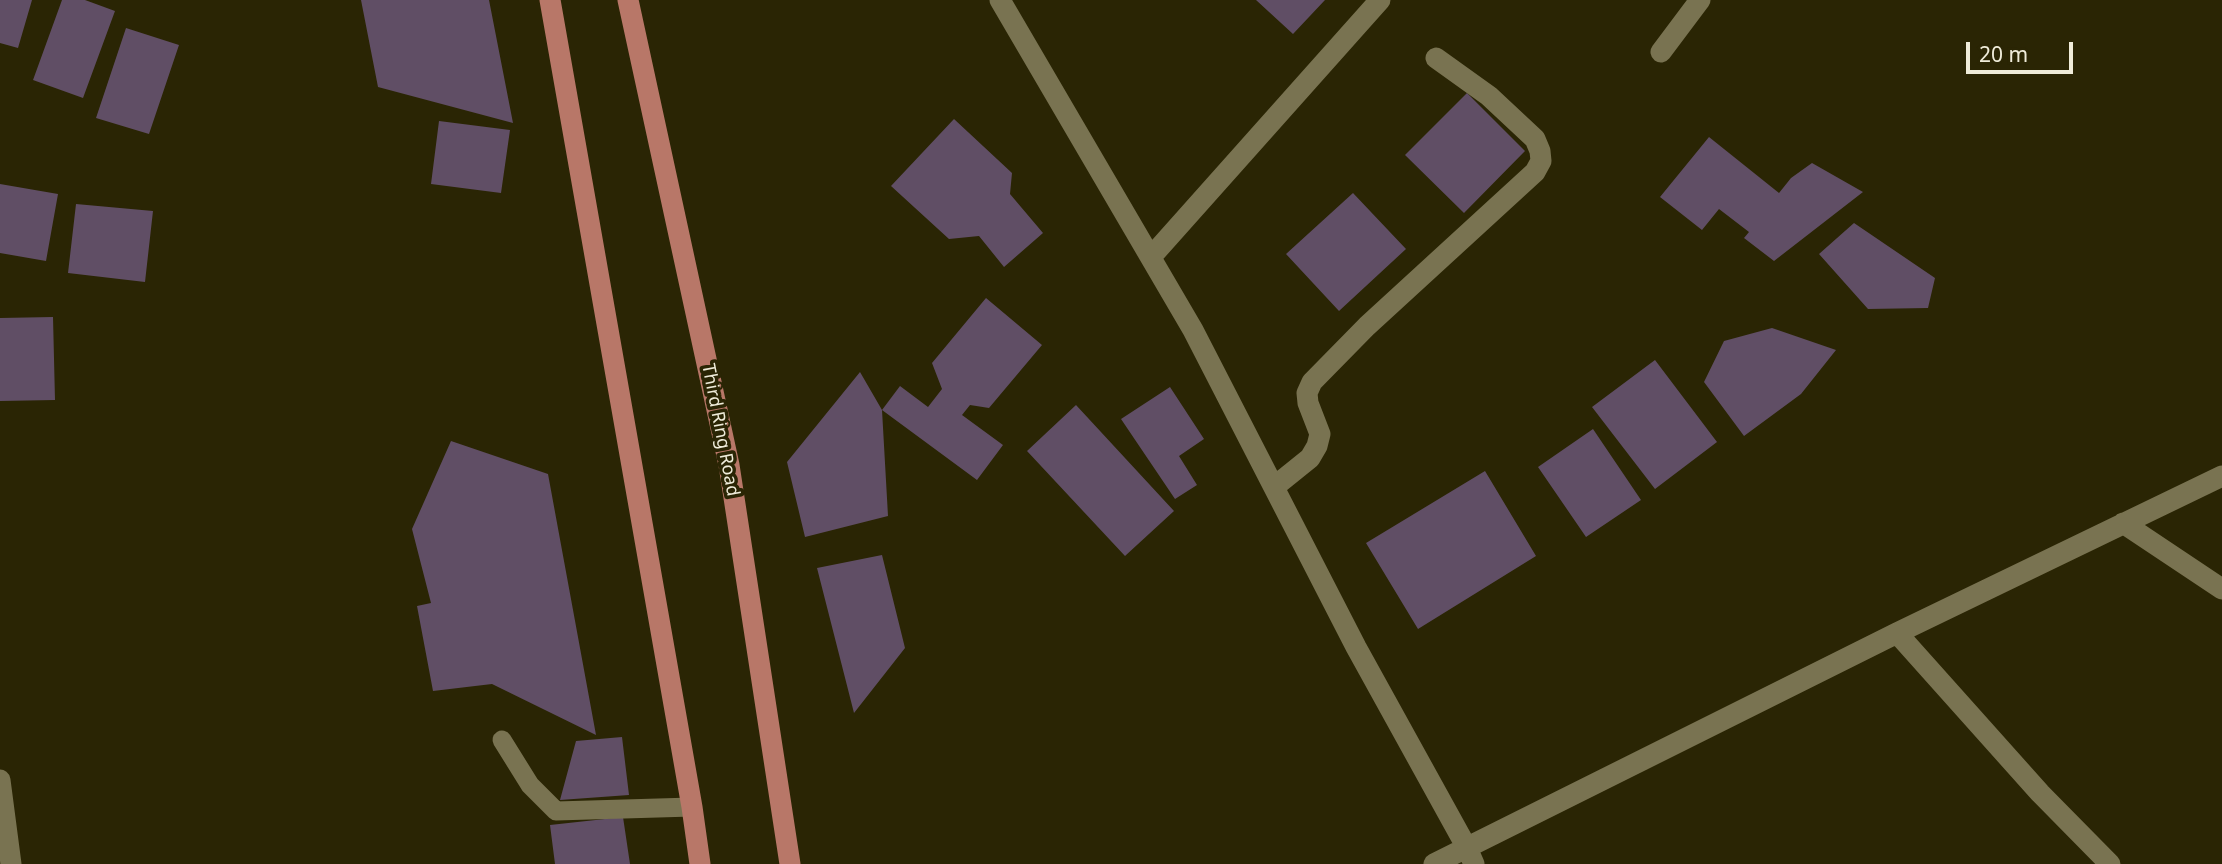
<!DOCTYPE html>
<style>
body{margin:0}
#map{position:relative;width:2222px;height:864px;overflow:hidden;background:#2a2504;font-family:"Noto Sans",sans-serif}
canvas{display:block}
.scale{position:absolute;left:1966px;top:42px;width:107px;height:32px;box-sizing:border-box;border:4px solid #efecda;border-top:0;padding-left:9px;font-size:21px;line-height:24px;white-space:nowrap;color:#efecda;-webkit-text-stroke:5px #2a2504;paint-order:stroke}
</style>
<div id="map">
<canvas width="2222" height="864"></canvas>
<div class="scale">20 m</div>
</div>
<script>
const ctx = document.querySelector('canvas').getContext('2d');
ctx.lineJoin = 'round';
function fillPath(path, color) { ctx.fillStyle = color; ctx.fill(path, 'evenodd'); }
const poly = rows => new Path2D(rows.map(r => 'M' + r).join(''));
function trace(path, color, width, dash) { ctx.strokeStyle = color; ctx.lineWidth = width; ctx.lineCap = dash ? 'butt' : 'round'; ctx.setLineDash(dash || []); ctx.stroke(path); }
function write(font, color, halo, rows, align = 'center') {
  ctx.font = font + ' "Noto Sans",sans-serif'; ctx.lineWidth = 7; ctx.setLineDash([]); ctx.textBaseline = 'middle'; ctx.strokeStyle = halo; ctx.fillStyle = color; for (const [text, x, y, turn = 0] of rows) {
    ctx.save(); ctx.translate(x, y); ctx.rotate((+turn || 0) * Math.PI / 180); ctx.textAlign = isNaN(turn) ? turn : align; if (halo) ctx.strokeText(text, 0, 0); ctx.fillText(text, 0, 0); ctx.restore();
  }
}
fillPath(poly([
 [0,0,32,0,18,48,0,43],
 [62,0,85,0,115,11,83,98,33,80],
 [361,0,489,0,513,123,378,87],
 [1256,0,1325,0,1293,34],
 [126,28,179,45,149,134,96,118],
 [1467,93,1525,151,1464,213,1405,155],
 [954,119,1012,173,1010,194,1043,233,1004,267,979,236,949,239,891,186],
 [439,121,510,130,501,193,431,184],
 [1709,137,1779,193,1791,178,1812,163,1863,192,1774,261,1744,238,1749,232,1719,209,1702,230,1660,197],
 [0,184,58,194,46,261,0,253],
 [1353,193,1406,249,1339,311,1286,254],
 [76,204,153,211,145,282,68,273],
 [1854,223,1935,278,1928,308,1868,309,1819,254],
 [986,298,1042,345,989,408,970,405,962,415,1003,445,977,480,882,410,900,386,928,407,942,389,932,363],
 [53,317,55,400,0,401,0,318],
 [1772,328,1836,350,1801,394,1744,436,1704,382,1724,341],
 [1655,360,1717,442,1655,489,1592,407],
 [860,372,882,410,888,516,805,537,787,462],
 [1170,387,1204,439,1179,456,1197,485,1175,499,1121,419],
 [1076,405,1174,511,1125,556,1027,451],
 [1593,429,1641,500,1586,537,1538,467],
 [451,441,548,474,596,735,492,684,433,691,417,606,431,603,412,529],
 [1485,471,1536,556,1418,629,1366,543],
 [882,555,905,648,854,713,817,568],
 [622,737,629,795,560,800,576,741],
 [623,817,630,864,555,864,550,825]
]), '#604e65');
trace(poly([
 [502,740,530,785,556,811,692,807]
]), '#797351', 19);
trace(poly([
 [1000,0,1193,330,1356,647,1467,848,1474,864],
 [1661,52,1700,0],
 [1151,257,1380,0],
 [1274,487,1310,458,1317,446,1320,434,1308,403,1307,393,1312,382,1367,326,1535,172,1541,161,1540,151,1535,139,1489,96,1436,58],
 [2123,523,2222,589],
 [1897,633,2040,793,2110,864],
 [0,780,11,864],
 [1434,864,1897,633,2222,476]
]), '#797351', 21);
trace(poly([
 [550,0,692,807,700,864],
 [628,0,729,465,790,864]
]), '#b87768', 21);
write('18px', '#efecda', '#2a2504', [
 ["Third Ring Road",720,430,79]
]);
</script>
